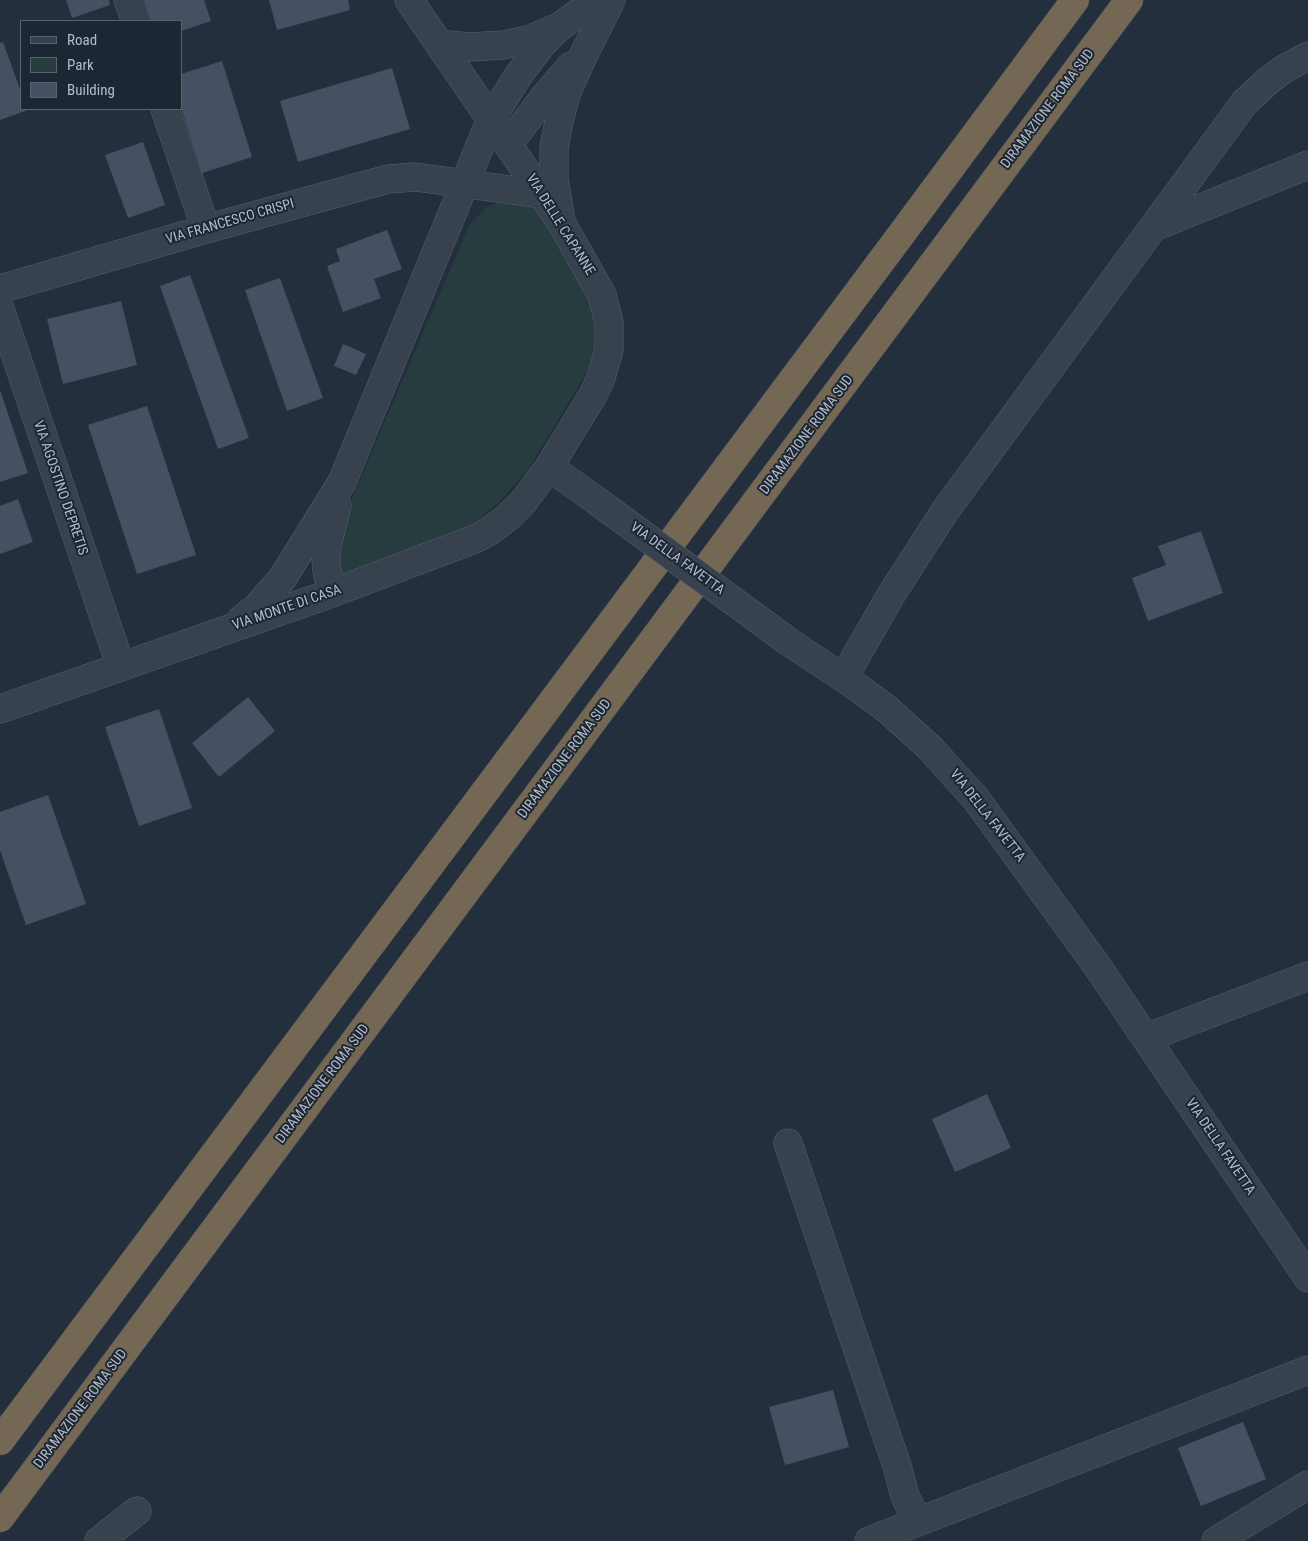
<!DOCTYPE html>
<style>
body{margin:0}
#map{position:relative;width:1308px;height:1541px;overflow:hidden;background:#242f3e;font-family:"Roboto Condensed",sans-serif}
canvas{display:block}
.legend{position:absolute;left:20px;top:20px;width:162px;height:90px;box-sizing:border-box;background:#1d2633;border:1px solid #59626f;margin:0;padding:6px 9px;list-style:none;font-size:15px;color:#b4bcc9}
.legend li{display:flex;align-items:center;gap:10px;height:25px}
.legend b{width:25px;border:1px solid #59626f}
</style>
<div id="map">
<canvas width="1308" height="1541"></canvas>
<ul class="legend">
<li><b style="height:6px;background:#38414e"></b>Road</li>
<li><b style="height:14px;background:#263c3f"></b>Park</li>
<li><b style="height:14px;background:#455162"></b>Building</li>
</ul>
</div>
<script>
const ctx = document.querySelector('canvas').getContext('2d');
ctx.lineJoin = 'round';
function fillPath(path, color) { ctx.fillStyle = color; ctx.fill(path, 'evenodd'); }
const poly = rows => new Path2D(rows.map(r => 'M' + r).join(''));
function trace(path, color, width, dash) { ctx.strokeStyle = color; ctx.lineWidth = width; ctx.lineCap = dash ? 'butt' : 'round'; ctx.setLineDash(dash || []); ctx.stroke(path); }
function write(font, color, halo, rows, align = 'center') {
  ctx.font = font + ' "Roboto Condensed",sans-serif'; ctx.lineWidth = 4; ctx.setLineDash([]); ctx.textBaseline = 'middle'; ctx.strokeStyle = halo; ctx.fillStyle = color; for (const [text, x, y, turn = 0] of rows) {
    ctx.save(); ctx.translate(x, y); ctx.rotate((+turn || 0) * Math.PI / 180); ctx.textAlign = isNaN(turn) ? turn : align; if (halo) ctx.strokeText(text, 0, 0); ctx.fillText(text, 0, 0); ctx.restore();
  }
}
fillPath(poly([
 [506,199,533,200,594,305,597,344,587,372,528,470,498,503,477,521,449,538,338,577,343,531,354,493,470,224,486,208]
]), '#263c3f');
fillPath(poly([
 [66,0,109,0,110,5,72,18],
 [144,0,204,0,211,21,181,31,181,21,151,21],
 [269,0,348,0,350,10,277,30],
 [3,42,21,92,21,109,31,109,0,120,0,43],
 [222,61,252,157,202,173,181,108,181,74],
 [392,68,410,129,298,162,280,101],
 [143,142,165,205,128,218,105,155],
 [387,230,402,269,374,279,381,298,343,312,327,266,340,261,336,249],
 [190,275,249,438,218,449,160,286],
 [280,278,323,398,287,411,245,290],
 [121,301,137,365,63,384,47,319],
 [343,344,366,354,356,375,334,366],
 [0,390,28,473,0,482],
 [147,406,196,555,137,574,88,425],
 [18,499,33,542,0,554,0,506],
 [1201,531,1223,593,1148,621,1132,578,1166,565,1158,546],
 [248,697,275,731,219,777,192,743],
 [159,709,192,808,139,826,105,727],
 [48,795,86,904,26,925,0,850,0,812],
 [987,1094,1011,1148,955,1172,932,1119],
 [833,1390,849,1447,785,1465,769,1407],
 [1243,1422,1266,1479,1201,1506,1178,1448]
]), '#455162');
const minor = poly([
 [128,0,136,21],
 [439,44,470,47,503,45,528,40,554,29],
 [165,109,206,229],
 [508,145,545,96,571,66],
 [560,215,554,178,554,148,559,121,566,94,583,56,611,0],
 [1156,226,1308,165],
 [0,289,206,229,388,179,415,177,541,194],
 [0,309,121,667],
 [549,467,597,501],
 [332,593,327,571,326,559,327,546,337,505],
 [242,619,257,607,282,579,342,482,491,119,518,76,543,43,558,28,596,0],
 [789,642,857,687,887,709,930,748,976,799,1095,963,1308,1278],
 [844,677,891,595,945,511,1234,117,1244,103,1269,80,1284,69,1308,56],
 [0,709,332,593,475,539,488,532,507,518,524,501,549,467,593,395,601,378,609,350,609,322,602,295,561,222,409,0],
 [1146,1038,1308,976],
 [788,1143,898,1469,905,1496,912,1511,924,1519],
 [99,1541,137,1511],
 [869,1541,1308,1370],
 [1216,1541,1308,1485]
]);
const highway = poly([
 [0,1441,903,232,1075,0],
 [0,1518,1129,0]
]);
trace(minor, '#565f6c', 29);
trace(highway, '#434c59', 29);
trace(minor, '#38414e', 28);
trace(highway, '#746855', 28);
const minorBridge = poly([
 [597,501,789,642]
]);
trace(minorBridge, '#565f6c', 29, []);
trace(minorBridge, '#38414e', 28);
write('14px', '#b4bcc9', '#1d2633', [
 ["DIRAMAZIONE ROMA SUD",1048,109,-53],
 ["VIA FRANCESCO CRISPI",230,222,-16],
 ["VIA DELLE CAPANNE",560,225,58],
 ["DIRAMAZIONE ROMA SUD",807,435,-53],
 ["VIA AGOSTINO DEPRETIS",60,488,71],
 ["VIA DELLA FAVETTA",677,559,36],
 ["VIA MONTE DI CASA",287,608,-19],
 ["DIRAMAZIONE ROMA SUD",565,759,-53],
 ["VIA DELLA FAVETTA",987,816,52],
 ["DIRAMAZIONE ROMA SUD",323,1084,-53],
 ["VIA DELLA FAVETTA",1220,1147,56],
 ["DIRAMAZIONE ROMA SUD",81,1409,-53]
]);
</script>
